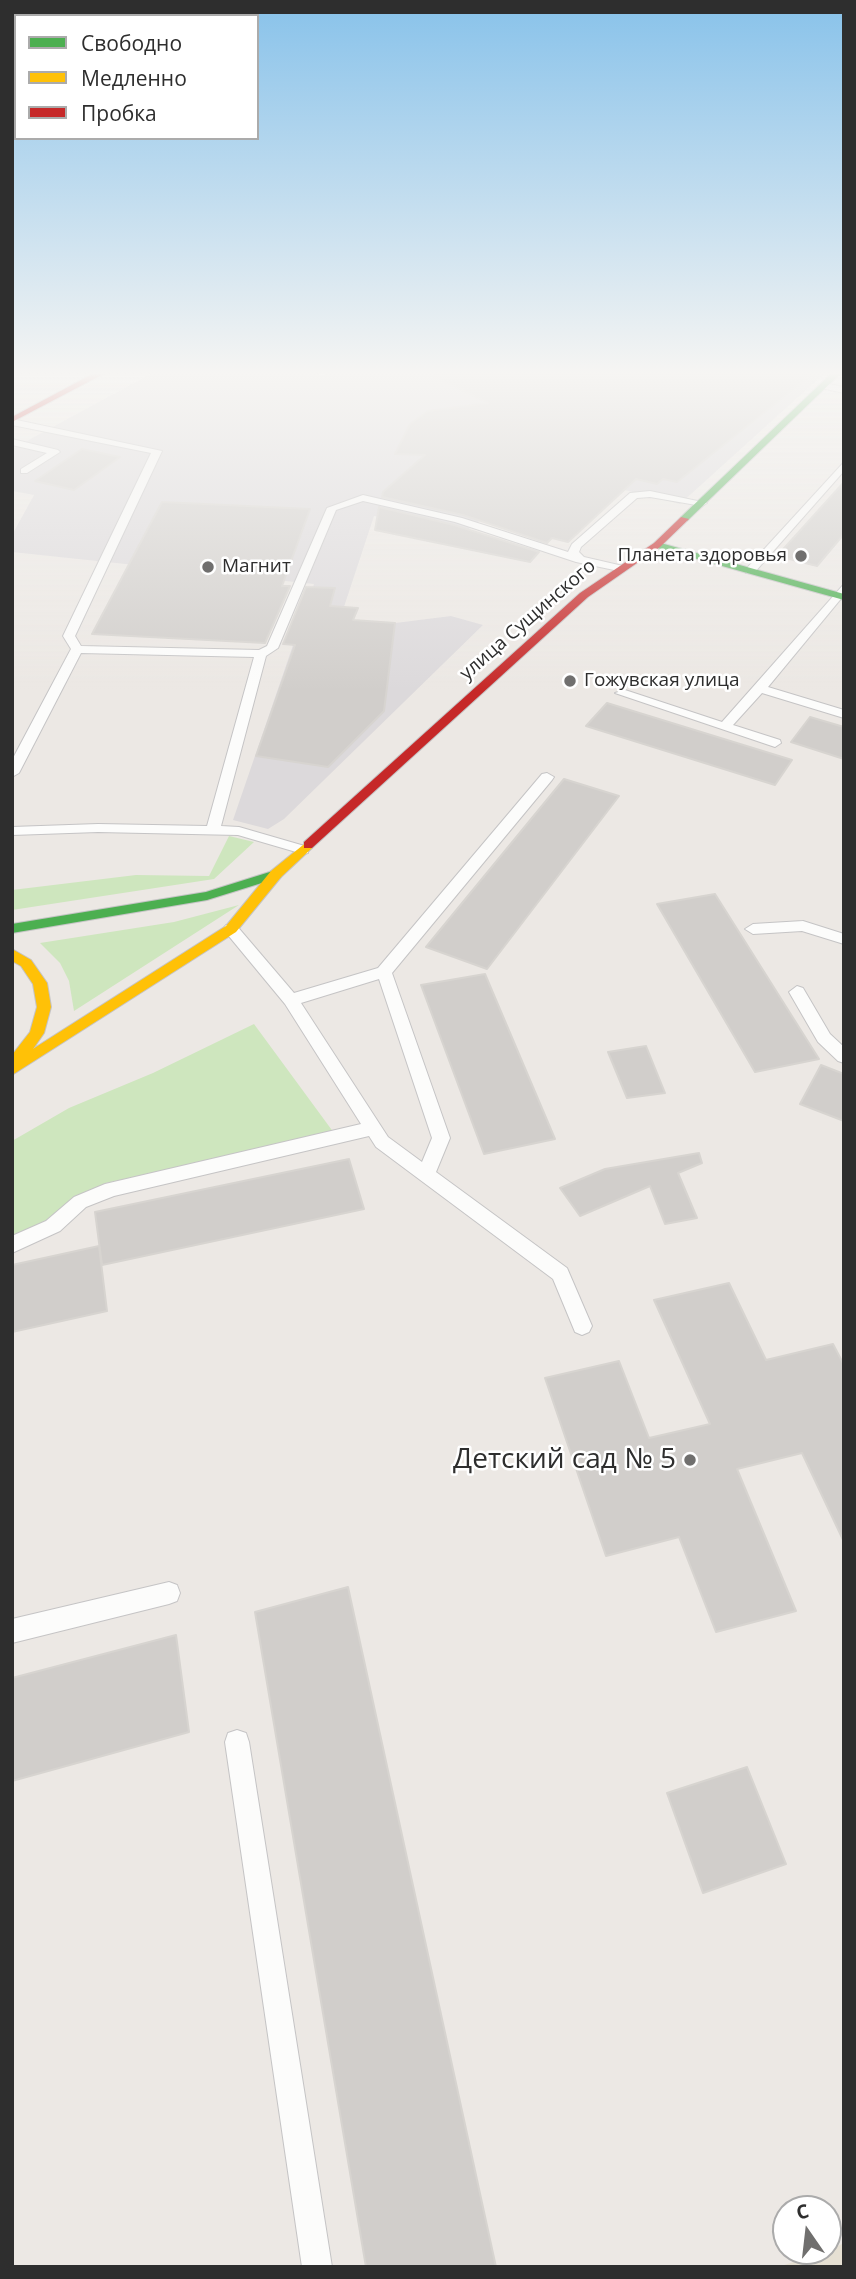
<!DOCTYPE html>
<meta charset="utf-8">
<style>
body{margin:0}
#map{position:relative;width:856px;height:2279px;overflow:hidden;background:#ece8e4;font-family:"Open Sans",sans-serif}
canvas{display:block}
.frame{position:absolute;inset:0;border:14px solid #2e2e2e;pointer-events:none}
.legend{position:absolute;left:14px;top:14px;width:245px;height:126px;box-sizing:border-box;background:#fff;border:2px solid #ababab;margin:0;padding:9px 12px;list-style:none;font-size:21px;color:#2e2e2e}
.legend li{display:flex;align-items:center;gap:14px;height:35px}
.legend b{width:35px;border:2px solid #ababab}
.north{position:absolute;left:772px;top:2195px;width:70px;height:70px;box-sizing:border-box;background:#fff;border:2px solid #ababab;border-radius:50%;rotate:346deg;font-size:19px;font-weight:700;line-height:28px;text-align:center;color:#2e2e2e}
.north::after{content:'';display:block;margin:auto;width:24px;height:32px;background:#706f6e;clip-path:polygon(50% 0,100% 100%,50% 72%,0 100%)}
</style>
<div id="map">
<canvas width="856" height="2279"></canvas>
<div class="frame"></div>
<ul class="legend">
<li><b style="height:9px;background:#4caf50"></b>Свободно</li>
<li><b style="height:9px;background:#ffc107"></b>Медленно</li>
<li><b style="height:9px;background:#c62828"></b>Пробка</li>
</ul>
<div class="north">С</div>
</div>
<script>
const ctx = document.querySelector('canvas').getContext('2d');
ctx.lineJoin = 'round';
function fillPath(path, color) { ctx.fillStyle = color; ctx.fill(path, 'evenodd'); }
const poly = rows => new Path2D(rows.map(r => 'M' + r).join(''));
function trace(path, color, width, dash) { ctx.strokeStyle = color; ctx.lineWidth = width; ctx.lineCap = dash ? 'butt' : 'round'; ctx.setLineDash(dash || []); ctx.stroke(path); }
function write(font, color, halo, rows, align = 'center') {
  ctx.font = font + ' "Open Sans",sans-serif'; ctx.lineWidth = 5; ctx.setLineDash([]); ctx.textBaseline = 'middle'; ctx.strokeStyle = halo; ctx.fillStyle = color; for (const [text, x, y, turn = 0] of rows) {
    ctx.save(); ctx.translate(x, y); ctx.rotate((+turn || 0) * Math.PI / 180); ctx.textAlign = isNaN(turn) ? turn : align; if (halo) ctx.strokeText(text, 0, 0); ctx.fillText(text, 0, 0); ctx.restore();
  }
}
fillPath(poly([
 [156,371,297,371,323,375,328,371,827,371,680,504,546,470,461,535,374,516,340,619,395,623,451,616,483,625,284,819,268,829,233,820,314,584,12,552,12,535,34,495,12,491,12,449]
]), '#dcd9db');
fillPath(poly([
 [844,2243,844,2267,778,2267,828,2251]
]), '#e6e0d3');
fillPath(poly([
 [229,836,254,842,214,879,12,910,12,890,136,875,209,876],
 [239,905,74,1011,69,981,60,963,40,943,174,922],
 [254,1024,334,1133,106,1183,76,1197,47,1224,12,1239,12,1141,69,1108,153,1073]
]), '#cee6be');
const building = poly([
 [424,371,816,371,677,482,663,479,657,484,636,479,568,542,552,538,547,543,463,515,382,497,383,492,425,455,395,454,410,424,428,411,488,403,424,371],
 [82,449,120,457,74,490,35,481,82,449],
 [844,482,844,534,817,566,777,556,844,482],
 [162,502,310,509,282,586,290,586,265,643,92,634,162,502],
 [379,507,454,525,539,552,530,562,375,530,379,507],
 [306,587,335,588,330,606,358,608,353,620,395,623,384,711,328,767,256,756,295,645,283,644,306,587],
 [607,703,792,760,775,785,586,726,607,703],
 [810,717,844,727,844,759,791,742,810,717],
 [564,779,619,796,487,969,426,947,564,779],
 [715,894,819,1059,755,1072,657,904,715,894],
 [485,974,555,1139,484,1154,421,985,485,974],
 [646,1046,665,1093,627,1098,608,1052,646,1046],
 [821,1065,844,1074,844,1121,800,1104,821,1065],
 [699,1153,702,1163,678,1173,697,1218,665,1224,650,1186,580,1216,560,1188,605,1169,699,1153],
 [349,1159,364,1209,102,1265,95,1212,349,1159],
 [99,1246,107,1311,12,1332,12,1265,99,1246],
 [729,1283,766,1360,833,1344,844,1365,844,1542,802,1453,737,1469,796,1611,716,1632,679,1537,606,1556,545,1378,619,1361,649,1438,710,1424,654,1300,729,1283],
 [348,1587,496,2267,366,2267,255,1612,348,1587],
 [176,1635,189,1732,12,1781,12,1678,176,1635],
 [747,1767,786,1864,703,1893,667,1793,747,1767]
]);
fillPath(building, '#d1cecb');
trace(building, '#d7d4d0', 2);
const lane = poly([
 [824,383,844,387,844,393,821,388,824,383],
 [12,419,162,451,75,636,81,646,259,650,267,646,327,508,363,495,462,518,568,552,572,544,630,493,650,491,707,503,702,506,650,497,637,498,581,547,579,552,584,557,623,566,624,568,619,571,576,562,455,522,363,501,336,510,278,648,266,656,221,826,239,827,308,847,308,853,303,854,238,835,98,832,12,835,12,827,98,824,207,826,254,657,81,653,19,773,12,777,12,760,71,649,63,636,151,453,12,425,12,419],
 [12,439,58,450,60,452,27,473,21,473,21,469,47,453,12,445,12,439],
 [844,462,844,471,754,573,746,573,746,569,844,462],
 [844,584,844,595,768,687,844,710,844,718,762,693,733,725,780,740,781,743,775,747,615,693,625,690,722,722,844,584],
 [547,773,554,777,552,780,392,973,450,1138,436,1172,567,1268,592,1326,589,1332,582,1335,575,1332,553,1279,376,1147,369,1136,114,1196,86,1207,60,1231,12,1253,12,1236,46,1221,74,1197,105,1184,361,1124,285,1004,223,929,226,925,236,925,294,993,378,968,542,774,547,773],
 [379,979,432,1138,422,1162,388,1137,301,1003,379,979],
 [803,921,844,934,844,944,802,931,753,934,745,929,753,924,803,921],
 [797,986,803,988,830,1034,844,1047,844,1063,838,1061,818,1042,789,992,797,986],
 [169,1582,177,1585,180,1593,177,1601,169,1604,12,1643,12,1619,169,1582],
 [237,1730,246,1733,249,1742,332,2267,302,2267,225,1742,228,1733,237,1730]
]);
const fast = poly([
 [834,371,843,371,687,521,681,521,681,517,834,371],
 [657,542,844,594,844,600,654,547,654,543,657,542],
 [276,870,281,871,281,877,207,900,12,933,12,924,206,892,276,870]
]);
const slow = poly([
 [308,841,312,842,312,848,281,877,236,932,12,1075,12,1055,30,1032,37,1007,33,984,21,966,12,961,12,949,31,960,47,983,51,1007,44,1033,33,1049,226,926,271,871,308,841]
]);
const jam = poly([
 [98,371,109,371,12,422,12,417,98,371],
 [681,517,689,519,660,547,588,597,312,848,304,848,304,842,580,593,654,543,681,517]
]);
trace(lane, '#c5c4c5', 2);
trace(fast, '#c5c4c5', 2);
trace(slow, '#c5c4c5', 2);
trace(jam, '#c5c4c5', 2);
fillPath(lane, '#fcfcfb');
fillPath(fast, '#4caf50');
fillPath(slow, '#ffc107');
fillPath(jam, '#c62828');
trace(poly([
 [307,376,314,371]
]), '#dfdfe1', 2.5);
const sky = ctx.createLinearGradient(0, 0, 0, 691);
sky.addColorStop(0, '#88c2ea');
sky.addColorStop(0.54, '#f6f5f3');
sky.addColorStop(1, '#f6f5f300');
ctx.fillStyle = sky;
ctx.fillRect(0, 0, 856, 691);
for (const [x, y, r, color] of [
 [801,556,7,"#706f6e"],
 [208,567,7,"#706f6e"],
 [570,681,7,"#706f6e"],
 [690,1460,7,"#706f6e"]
]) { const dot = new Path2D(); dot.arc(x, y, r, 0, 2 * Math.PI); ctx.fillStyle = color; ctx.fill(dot); trace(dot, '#fff', 2.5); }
write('19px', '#2e2e2e', '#fff', [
 ["Планета здоровья",787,556,"right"],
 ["Магнит",222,567],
 ["Гожувская улица",584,681]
], 'left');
write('19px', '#2e2e2e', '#fff', [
 ["улица Сущинского",528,620,-41]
]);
write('28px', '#2e2e2e', '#fff', [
 ["Детский сад № 5",676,1460]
], 'right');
</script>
